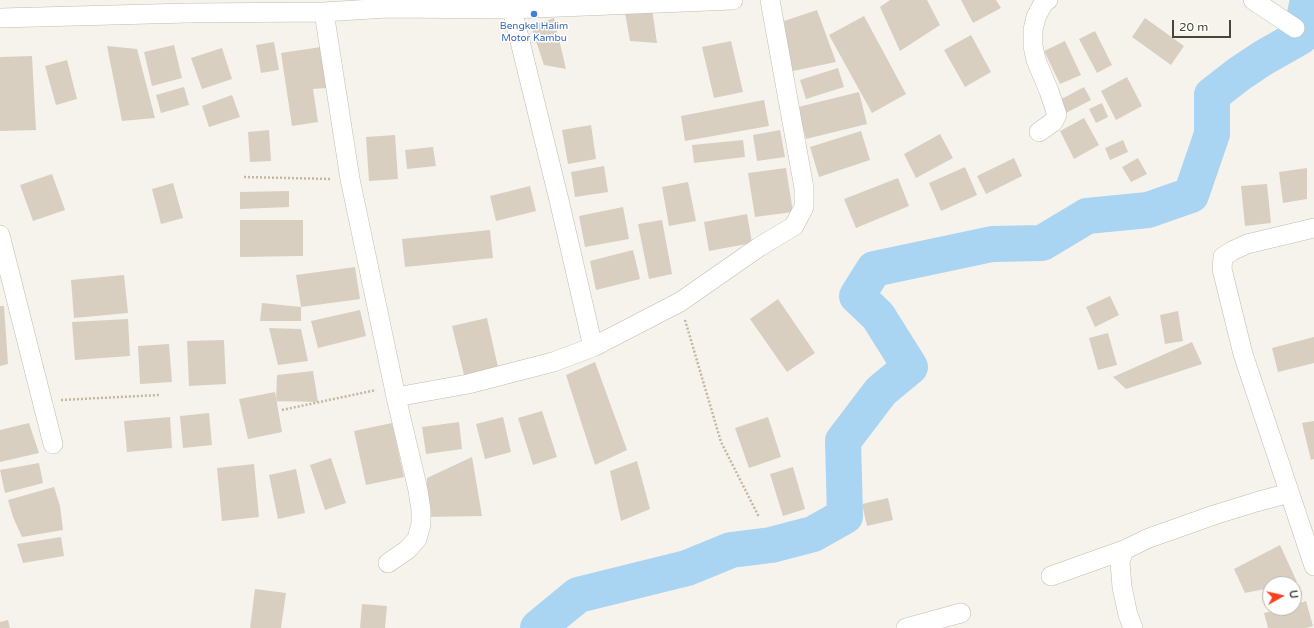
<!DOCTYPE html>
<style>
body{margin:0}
#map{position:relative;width:1314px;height:628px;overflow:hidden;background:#f6f3ec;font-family:"Varela Round",sans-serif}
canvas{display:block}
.north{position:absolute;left:1262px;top:576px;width:40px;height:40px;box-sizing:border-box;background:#fff;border:1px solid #b7b4b0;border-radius:50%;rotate:82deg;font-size:11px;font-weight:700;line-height:16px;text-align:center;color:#4b4439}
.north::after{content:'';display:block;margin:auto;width:14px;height:18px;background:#fc3f1d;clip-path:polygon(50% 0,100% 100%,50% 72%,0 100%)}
.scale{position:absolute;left:1172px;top:20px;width:59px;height:18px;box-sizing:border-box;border:2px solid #4b4439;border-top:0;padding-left:5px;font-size:12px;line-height:14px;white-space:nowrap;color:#4b4439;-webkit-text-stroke:3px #fff;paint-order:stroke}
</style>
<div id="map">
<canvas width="1314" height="628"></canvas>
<div class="north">U</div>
<div class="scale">20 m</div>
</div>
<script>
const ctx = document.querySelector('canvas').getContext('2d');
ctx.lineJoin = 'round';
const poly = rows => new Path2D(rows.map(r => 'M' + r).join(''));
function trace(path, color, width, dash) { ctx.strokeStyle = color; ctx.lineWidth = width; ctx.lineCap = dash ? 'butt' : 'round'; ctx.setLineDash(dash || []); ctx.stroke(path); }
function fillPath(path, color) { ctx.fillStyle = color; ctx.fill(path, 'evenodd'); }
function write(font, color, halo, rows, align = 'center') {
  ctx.font = font + ' "Varela Round",sans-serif'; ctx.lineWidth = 3; ctx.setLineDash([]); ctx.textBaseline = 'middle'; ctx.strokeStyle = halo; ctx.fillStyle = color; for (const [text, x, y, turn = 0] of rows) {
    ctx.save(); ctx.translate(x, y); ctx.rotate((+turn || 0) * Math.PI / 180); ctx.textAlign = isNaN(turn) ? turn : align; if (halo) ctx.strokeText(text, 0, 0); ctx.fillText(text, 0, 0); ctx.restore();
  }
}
trace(poly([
 [538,628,578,595,687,568,731,550,771,545,813,534,845,516,843,441,881,391,910,367,878,316,857,296,874,269,992,244,1042,243,1087,216,1148,210,1191,195,1212,134,1212,95,1239,74,1263,58,1300,37,1308,0]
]), '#a9d4f2', 36);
fillPath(poly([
 [890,0,927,0,940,25,900,51,880,7],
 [961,0,996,0,1001,8,973,23],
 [652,9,657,43,630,41,625,13],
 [817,10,836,62,788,72,784,21],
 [864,16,906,94,872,113,829,35],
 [554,18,566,69,544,65,531,26],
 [1145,18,1184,46,1171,65,1132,37],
 [1095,31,1112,65,1097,73,1079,39],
 [971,35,991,72,965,87,944,50],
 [731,41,743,92,714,98,702,47],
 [1065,41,1081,75,1060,84,1044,51],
 [274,42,279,70,261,73,256,45],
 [174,45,182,78,152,86,144,52],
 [107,46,137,49,155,118,122,121],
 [321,47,327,88,313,89,318,122,292,126,281,53],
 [222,48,232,79,202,89,191,58],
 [32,56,36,130,0,131,0,57],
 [67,60,77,99,56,105,45,66],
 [838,68,844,87,806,99,800,80],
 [1127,77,1142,106,1116,120,1101,91],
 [184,87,189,105,161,113,156,95],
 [1084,87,1091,100,1062,115,1056,102],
 [859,92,867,124,806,139,798,107],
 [232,95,240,117,209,127,202,106],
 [764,100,769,126,685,141,681,116],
 [1102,103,1108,117,1096,123,1089,109],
 [1084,118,1099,145,1074,159,1060,131],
 [591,125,596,159,568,164,562,130],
 [269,130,271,161,250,162,248,132],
 [780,130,785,157,757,161,753,135],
 [861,131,870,160,819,177,810,147],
 [940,134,953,158,916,178,904,154],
 [395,135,398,179,369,181,366,137],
 [743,140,745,157,694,163,692,145],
 [1123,140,1128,152,1110,160,1105,148],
 [433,147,436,166,407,169,405,150],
 [1014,158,1022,176,986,194,977,176],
 [1138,158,1147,174,1131,182,1122,167],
 [604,166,608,192,575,197,571,172],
 [965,167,977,195,941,211,929,183],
 [786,168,793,212,755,217,748,173],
 [1307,168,1307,199,1283,203,1279,172],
 [52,174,65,210,33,221,20,185],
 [898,178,909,206,856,228,844,199],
 [688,182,696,221,669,226,662,187],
 [173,183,183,218,161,224,152,189],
 [1267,184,1271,223,1245,226,1241,186],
 [530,186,536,211,496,221,490,196],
 [289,191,289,207,240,209,240,192],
 [623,207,629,239,585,247,579,216],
 [747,214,752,243,709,251,704,222],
 [240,220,303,220,303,256,240,257],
 [662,220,672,274,649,279,638,224],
 [490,230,493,258,405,267,402,239],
 [633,250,640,279,596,290,590,261],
 [355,267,360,299,301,307,301,321,260,321,262,303,301,307,296,275],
 [124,275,128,313,74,318,71,280],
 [1110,296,1119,315,1095,327,1086,307],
 [778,299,815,353,787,372,750,319],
 [0,306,4,306,8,364,0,366],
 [360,310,366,336,318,348,311,321],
 [1178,311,1183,341,1165,344,1160,315],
 [487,318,498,367,464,375,452,326],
 [128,319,130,356,75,360,72,322],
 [269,328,301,329,308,361,278,365],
 [1108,333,1117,365,1098,370,1089,338],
 [1314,337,1314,363,1278,372,1272,348],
 [224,340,226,384,189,386,187,341],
 [1192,342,1202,364,1126,389,1113,377],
 [169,344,172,382,140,384,138,346],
 [595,362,627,450,595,465,566,375],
 [313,371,318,402,276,401,277,375],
 [275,392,282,432,248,439,239,399],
 [542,411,557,457,533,465,518,418],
 [209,413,212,445,183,448,180,416],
 [170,417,172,448,127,452,124,421],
 [503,417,511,452,485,459,476,424],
 [768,417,781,457,749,468,735,428],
 [1314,421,1314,459,1311,460,1302,423],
 [459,422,462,449,426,454,422,427],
 [29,423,39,453,0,462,0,430],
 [392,423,404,477,366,485,354,431],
 [472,457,482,516,427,517,427,478],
 [331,458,346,503,325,510,310,465],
 [637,461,650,509,621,521,610,471],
 [39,463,43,483,5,493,0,470],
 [254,464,259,517,222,521,217,468],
 [793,467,805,509,783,516,770,474],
 [296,469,305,513,278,519,269,475],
 [54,487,60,506,63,530,22,537,13,517,8,500],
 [888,498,893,520,867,526,862,504],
 [61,537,64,556,23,563,17,544],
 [1280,545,1297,582,1287,584,1270,584,1270,588,1245,593,1234,569],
 [255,589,286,593,281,628,250,628],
 [1306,601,1313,626,1306,628,1268,628,1264,613,1283,608,1294,608,1294,605],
 [362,604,387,606,385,628,360,628],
 [8,620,10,628,0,628,0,622]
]), '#d8cfc1');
const street = poly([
 [1253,0,1295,28],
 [512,9,559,200,593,347],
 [324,12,350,179,396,397],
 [0,18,188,13,324,12,387,8,512,9,733,0],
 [1039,132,1053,122,1057,115,1049,91,1036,60,1033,46,1033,30,1036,17,1044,2,1048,0],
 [1314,228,1247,244,1232,251,1223,257,1222,269,1243,354,1314,566],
 [0,235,53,444],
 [388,563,407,550,417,539,421,524,421,510,418,490,396,397,468,384,553,362,593,347,680,302,759,247,794,226,804,207,804,188,770,0],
 [1051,576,1124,550],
 [906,628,961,613],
 [1133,628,1128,615,1122,587,1120,562,1124,550,1149,538,1214,515,1256,502,1289,493]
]);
trace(street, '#c2bbae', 20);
trace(poly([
 [244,177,331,179],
 [685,320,721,442,759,517],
 [61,400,159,395],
 [282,410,376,390]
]), '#c4b79f', 2.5, [2, 2]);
trace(street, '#fff', 19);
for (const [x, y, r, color] of [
 [534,14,4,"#3f7fe0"]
]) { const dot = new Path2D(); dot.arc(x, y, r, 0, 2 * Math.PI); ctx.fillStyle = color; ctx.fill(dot); trace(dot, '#fff', 1.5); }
write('10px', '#366cbe', '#fff', [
 ["Bengkel Halim",534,26],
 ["Motor Kambu",534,38]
]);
</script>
